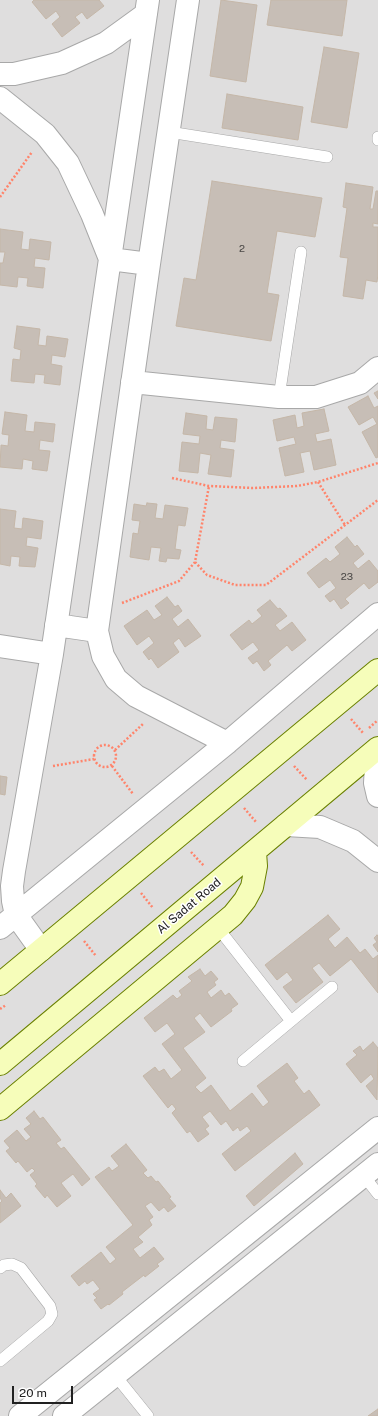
<!DOCTYPE html>
<style>
body{margin:0}
#map{position:relative;width:378px;height:1416px;overflow:hidden;background:#f2efe7;font-family:"Public Sans",sans-serif}
canvas{display:block}
.scale{position:absolute;left:12px;top:1386px;width:61px;height:18px;box-sizing:border-box;border:2px solid #212121;border-top:0;padding-left:5px;font-size:12px;line-height:14px;white-space:nowrap;color:#212121;-webkit-text-stroke:3px #fff;paint-order:stroke}
</style>
<div id="map">
<canvas width="378" height="1416"></canvas>
<div class="scale">20 m</div>
</div>
<script>
const ctx = document.querySelector('canvas').getContext('2d');
ctx.lineJoin = 'round';
function fillPath(path, color) { ctx.fillStyle = color; ctx.fill(path, 'evenodd'); }
const poly = rows => new Path2D(rows.map(r => 'M' + r).join(''));
function trace(path, color, width, dash) { ctx.strokeStyle = color; ctx.lineWidth = width; ctx.lineCap = dash ? 'butt' : 'round'; ctx.setLineDash(dash || []); ctx.stroke(path); }
function write(font, color, halo, rows, align = 'center') {
  ctx.font = font + ' "Public Sans",sans-serif'; ctx.lineWidth = 3; ctx.setLineDash([]); ctx.textBaseline = 'middle'; ctx.strokeStyle = halo; ctx.fillStyle = color; for (const [text, x, y, turn = 0] of rows) {
    ctx.save(); ctx.translate(x, y); ctx.rotate((+turn || 0) * Math.PI / 180); ctx.textAlign = isNaN(turn) ? turn : align; if (halo) ctx.strokeText(text, 0, 0); ctx.fillText(text, 0, 0); ctx.restore();
  }
}
fillPath(poly([
 [0,0,378,0,378,1416,0,1416]
]), '#dfdede');
const building = poly([
 [34,0,99,0,104,6,87,19,82,12,75,17,80,23,62,37,52,24,60,17,56,11,46,19,32,2,34,0],
 [221,0,257,5,246,82,210,76,221,0],
 [271,0,347,0,342,36,267,25,271,0],
 [324,47,359,53,347,128,311,122,324,47],
 [227,94,303,107,298,140,222,128,227,94],
 [212,181,322,198,315,237,277,231,267,293,279,295,271,341,176,326,184,278,196,280,212,181],
 [346,183,373,187,370,209,373,209,376,191,378,191,378,224,373,223,373,227,378,227,378,274,377,282,366,280,363,299,343,296,348,258,340,257,347,208,343,207,346,183],
 [0,229,23,232,21,249,29,250,30,239,51,242,49,260,35,258,34,267,45,268,43,288,27,286,28,278,18,277,17,287,0,285,0,263,3,263,5,252,0,252,0,229],
 [17,326,40,329,38,345,46,346,47,336,68,339,65,357,52,355,51,364,62,366,60,385,44,383,45,375,35,374,34,383,11,381,13,359,20,360,21,350,14,348,17,326],
 [378,391,378,399,374,393,378,391],
 [368,396,374,408,378,406,378,457,376,458,362,432,377,424,373,417,359,425,348,407,368,396],
 [324,409,329,431,315,434,317,442,331,439,336,465,314,470,310,451,300,453,304,472,285,476,279,448,296,444,294,437,277,441,273,420,295,415,297,428,304,426,302,413,324,409],
 [5,412,27,415,25,431,34,432,35,422,55,424,53,442,40,440,39,450,50,451,47,471,32,469,33,461,23,459,22,469,0,467,1,445,8,446,9,435,2,434,5,412],
 [186,413,207,416,206,429,213,430,215,417,237,419,235,442,221,440,220,448,234,450,231,477,208,474,211,455,200,453,198,473,179,471,182,442,199,444,200,436,183,434,186,413],
 [147,503,157,504,155,518,163,519,165,505,188,508,185,526,178,525,175,549,181,550,179,559,167,558,166,562,159,561,161,548,151,547,149,560,130,557,133,533,138,534,140,521,132,520,134,504,146,506,147,503],
 [0,509,16,511,14,528,22,529,23,518,43,521,41,539,27,537,26,546,38,548,35,567,19,566,20,557,11,556,10,566,0,564,0,509],
 [347,537,355,547,357,545,364,554,353,563,358,569,369,560,378,571,378,582,369,589,364,583,345,599,349,603,341,609,334,599,330,602,325,596,336,588,330,580,319,588,307,573,326,558,330,562,340,554,335,547,347,537],
 [167,597,175,607,178,605,182,611,172,619,178,627,188,619,201,636,185,647,179,638,173,643,179,652,158,668,151,658,149,660,143,652,154,643,149,636,137,645,124,626,147,610,154,620,162,615,155,606,167,597],
 [270,600,278,609,280,608,287,616,275,625,280,631,292,622,306,640,292,651,287,645,268,661,271,665,264,671,257,661,253,664,248,658,259,650,253,642,242,650,230,635,249,620,252,624,262,616,257,610,270,600],
 [0,776,7,777,5,795,0,794,0,776],
 [328,915,340,929,328,939,335,948,347,937,360,953,365,949,373,959,378,955,378,993,351,959,330,976,319,963,312,968,323,982,296,1003,283,987,293,980,287,972,277,980,265,965,328,915],
 [377,935,378,936,378,952,373,945,377,942,374,938,377,935],
 [200,969,205,976,211,971,218,979,214,982,216,985,207,992,211,998,221,990,225,996,229,993,238,1004,231,1009,232,1011,211,1027,200,1013,194,1018,205,1032,183,1048,206,1078,195,1087,201,1093,211,1085,230,1111,252,1093,263,1107,269,1102,257,1086,287,1063,298,1078,294,1081,304,1094,309,1090,320,1105,235,1171,222,1154,251,1131,247,1126,240,1131,238,1127,233,1131,226,1121,221,1125,210,1111,202,1117,209,1126,205,1129,209,1134,198,1142,190,1131,187,1133,172,1113,176,1109,172,1104,168,1108,143,1076,155,1067,159,1072,164,1069,171,1079,182,1070,162,1044,175,1034,167,1023,155,1032,144,1018,173,995,177,999,182,995,179,991,192,981,188,977,200,969],
 [373,1042,378,1048,377,1100,366,1086,374,1079,371,1074,361,1083,346,1064,357,1055,353,1051,360,1046,363,1051,373,1042],
 [34,1111,40,1119,43,1117,61,1140,56,1143,61,1149,64,1147,90,1179,82,1186,73,1174,61,1183,71,1196,57,1207,47,1195,45,1198,35,1186,37,1184,30,1175,35,1171,32,1168,27,1172,18,1161,16,1163,6,1151,10,1148,4,1141,17,1130,26,1141,31,1137,24,1129,31,1124,26,1118,34,1111],
 [126,1144,147,1170,143,1173,148,1178,151,1176,156,1182,158,1181,171,1197,169,1198,176,1206,168,1212,164,1207,159,1211,151,1202,145,1206,153,1217,149,1220,152,1225,138,1237,143,1242,133,1249,140,1258,154,1247,164,1259,157,1264,159,1266,145,1277,144,1275,122,1292,123,1294,109,1305,108,1304,101,1309,94,1300,97,1298,93,1294,100,1289,93,1280,87,1284,85,1281,79,1286,71,1276,101,1252,110,1264,116,1259,106,1247,133,1225,95,1177,109,1167,112,1171,119,1166,111,1156,126,1144],
 [295,1153,303,1164,254,1206,246,1196,295,1153],
 [0,1190,6,1198,11,1193,21,1206,0,1223,0,1203,2,1201,0,1198,0,1190],
 [378,1409,378,1416,368,1416,378,1409]
]);
fillPath(building, '#c7beb6');
trace(building, '#c5b7a8', 1);
const lane = poly([
 [169,132,327,157],
 [378,140,378,137],
 [279,397,301,252],
 [218,928,291,1021],
 [243,1061,332,987],
 [364,1176,378,1194],
 [0,1268,4,1265,12,1264,21,1268,50,1306,52,1314,48,1321,0,1361],
 [115,1375,148,1416]
]);
const street = poly([
 [188,0,149,264,97,631,103,656,116,679,136,696,227,743],
 [0,74,14,74,62,63,106,43,146,14],
 [0,98,45,134,68,163,92,214,110,259,149,264],
 [132,382,279,397,316,397,360,383,378,368],
 [56,625,97,631],
 [0,646,52,654],
 [377,750,375,783,378,796],
 [286,825,320,827,353,841,378,861],
 [0,928,227,743,378,614],
 [41,950,16,915,13,901,12,886,14,871,52,654,148,0],
 [20,1416,378,1128],
 [64,1416,378,1164]
]);
const secondary = poly([
 [0,984,378,670],
 [0,1064,378,748],
 [0,1109,233,915,245,900,252,887,256,866,255,852]
]);
trace(lane, '#a8a8a8', 12);
trace(street, '#a8a8a8', 24);
trace(secondary, '#6a8000', 24);
trace(poly([
 [0,197,32,152],
 [172,478,209,486,253,488,297,486,318,482,378,463],
 [318,482,345,525],
 [195,562,207,575,235,585,266,585,378,500],
 [122,603,179,581,195,562,209,486],
 [351,719,363,733],
 [369,728,378,720],
 '94 756a11 11 0 1 1 22 0a11 11 0 1 1-22 0Z',
 [115,750,144,723],
 [53,766,94,759],
 [112,766,133,794],
 [294,766,307,780],
 [244,808,256,822],
 [191,852,204,866],
 [141,893,153,908],
 [84,941,96,956],
 [0,1009,6,1005]
]), '#ff846b', 2.5, [2, 2]);
trace(lane, '#fff', 11);
trace(street, '#fff', 22);
trace(secondary, '#f6fdba', 22);
write('10px', '#4a4846', null, [
 ["2",242,249],
 ["23",347,577]
]);
write('12px', '#212121', '#fff', [
 ["Al Sadat Road",189,906,-40]
]);
</script>
